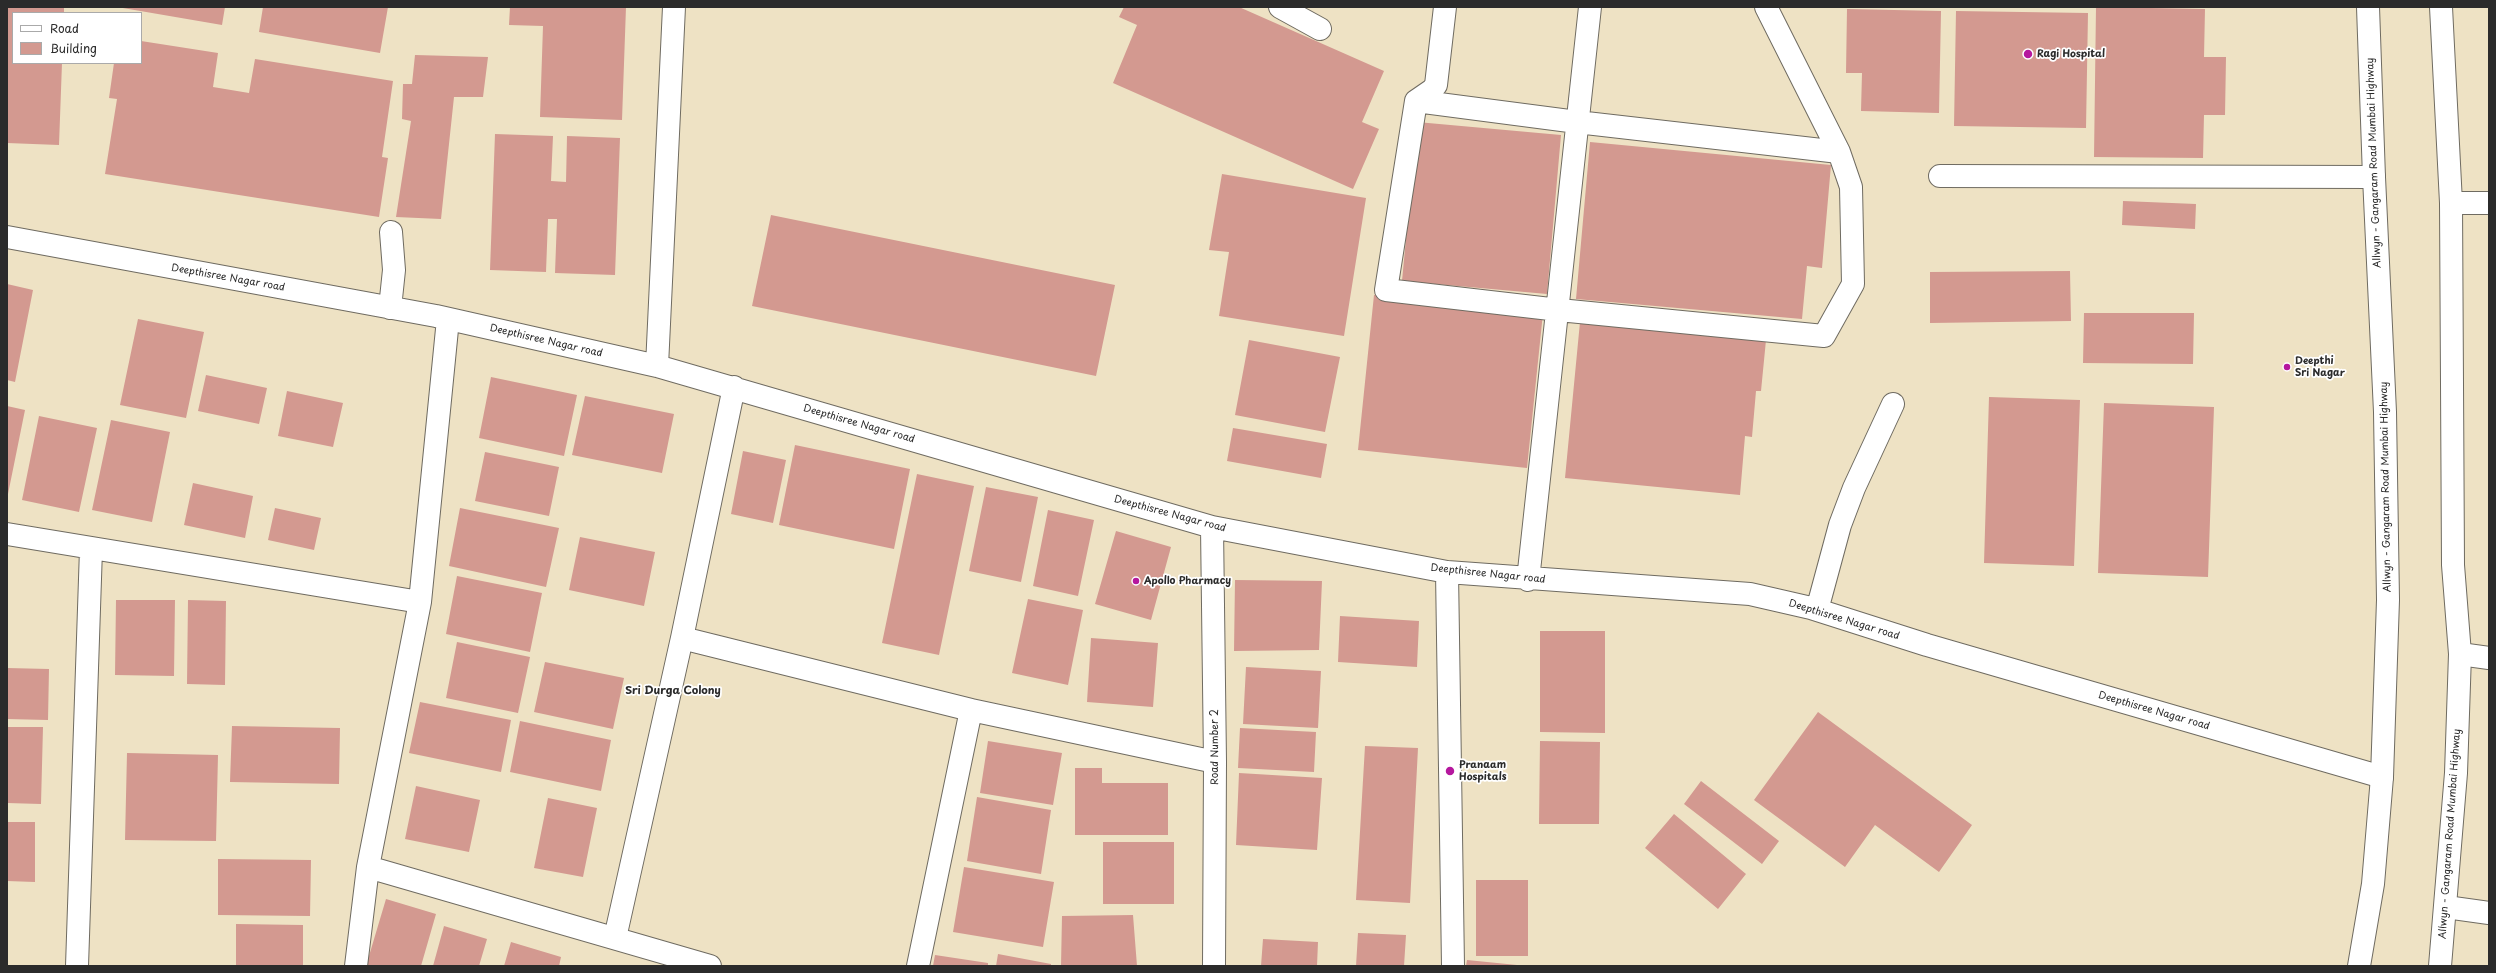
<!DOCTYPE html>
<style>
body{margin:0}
#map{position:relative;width:2496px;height:973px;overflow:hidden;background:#eee2c4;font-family:"Playpen Sans",sans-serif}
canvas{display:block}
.frame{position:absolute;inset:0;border:8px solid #2b2b2b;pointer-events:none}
.legend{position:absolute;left:12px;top:12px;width:130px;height:52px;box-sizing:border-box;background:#fff;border:1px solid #aaa;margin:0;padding:5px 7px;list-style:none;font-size:12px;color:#2b2b2b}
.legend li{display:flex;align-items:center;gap:8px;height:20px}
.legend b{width:20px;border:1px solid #aaa}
</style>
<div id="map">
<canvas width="2496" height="973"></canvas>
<div class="frame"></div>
<ul class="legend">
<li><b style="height:5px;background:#fff"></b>Road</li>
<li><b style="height:11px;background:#d39990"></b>Building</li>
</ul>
</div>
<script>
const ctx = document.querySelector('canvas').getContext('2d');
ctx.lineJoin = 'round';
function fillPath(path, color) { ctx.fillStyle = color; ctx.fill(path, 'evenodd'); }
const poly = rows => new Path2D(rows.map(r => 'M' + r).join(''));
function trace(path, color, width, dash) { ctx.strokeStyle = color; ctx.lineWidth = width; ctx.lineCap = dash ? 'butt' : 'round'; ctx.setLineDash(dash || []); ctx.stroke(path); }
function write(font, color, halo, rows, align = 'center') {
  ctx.font = font + ' "Playpen Sans",sans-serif'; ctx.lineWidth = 3.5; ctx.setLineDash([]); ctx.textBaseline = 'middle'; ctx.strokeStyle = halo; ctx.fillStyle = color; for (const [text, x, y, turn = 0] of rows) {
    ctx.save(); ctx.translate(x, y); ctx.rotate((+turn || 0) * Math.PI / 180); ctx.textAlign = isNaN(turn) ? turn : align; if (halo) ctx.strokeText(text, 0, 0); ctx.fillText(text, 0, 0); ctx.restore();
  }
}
fillPath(poly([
 [7,7,64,7,64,13,13,13,13,63,62,63,59,145,7,143],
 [117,7,225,7,222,25],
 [263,7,388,7,380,53,259,32],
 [510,7,626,7,622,120,540,117,543,26,509,25],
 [1124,7,1239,7,1384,71,1362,122,1379,129,1353,189,1113,83,1137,25,1119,17],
 [2096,7,2205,9,2204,57,2226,57,2225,115,2204,115,2203,158,2094,157],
 [1847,9,1941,11,1939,113,1861,111,1862,73,1846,73],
 [1956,11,2088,13,2086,128,1954,126],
 [141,41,218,53,213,87,249,93,255,59,393,81,382,157,388,158,379,217,105,174,117,99,109,98,114,63,141,63],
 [415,55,488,57,483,97,454,97,441,219,396,217,411,121,402,119,403,84,412,84],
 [1417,122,1561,135,1547,294,1402,281],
 [495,134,553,136,551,181,566,182,567,136,620,138,615,275,555,273,557,219,548,219,546,272,490,270],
 [1590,142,1831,165,1822,268,1807,266,1802,319,1576,299],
 [1222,174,1366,198,1344,336,1219,316,1229,252,1209,250],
 [2123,201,2196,204,2195,229,2122,225],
 [771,215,1115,285,1096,376,752,306],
 [2070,271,2071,321,1930,323,1930,272],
 [7,284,33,290,15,382,7,380],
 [1374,295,1543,313,1527,468,1358,450],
 [2084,313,2194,313,2193,364,2083,363],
 [138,319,204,332,186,418,120,405],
 [1580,322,1766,340,1761,391,1756,391,1752,437,1745,436,1740,495,1565,478],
 [1249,340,1340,357,1325,432,1235,415],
 [206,375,267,388,259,424,198,411],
 [491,377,577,395,564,456,479,438],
 [287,391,343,403,333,447,278,436],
 [585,396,674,414,662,473,572,455],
 [1989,397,2080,400,2074,566,1984,563],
 [2104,403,2214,407,2208,577,2098,573],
 [7,406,25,410,8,494,7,494],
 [39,416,97,428,79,512,22,500],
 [111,420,170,432,152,522,92,510],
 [1233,428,1327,444,1321,478,1227,461],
 [795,445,910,469,894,549,779,525],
 [743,451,786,460,773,523,731,514],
 [485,452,559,467,549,516,475,501],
 [917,474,974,486,939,655,882,643],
 [193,483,253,496,245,538,184,525],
 [986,487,1038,497,1021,582,969,571],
 [275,508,321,518,314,550,268,540],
 [460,508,559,528,546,587,449,566],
 [1048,510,1094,520,1078,596,1033,586],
 [1116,531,1171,547,1151,620,1095,604],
 [580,537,655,552,644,606,569,590],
 [457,576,542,593,530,652,446,634],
 [1235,580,1322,581,1319,650,1234,651],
 [1028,599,1083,610,1068,685,1012,673],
 [116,600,175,600,174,676,115,675],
 [188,600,226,601,225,685,187,684],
 [1340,616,1419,621,1417,667,1338,662],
 [1540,631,1605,631,1605,733,1540,732],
 [1091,638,1158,643,1153,707,1087,702],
 [457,642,530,657,518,713,446,698],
 [545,662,624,678,613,729,534,712],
 [1246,667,1321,671,1318,728,1243,724],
 [7,668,49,669,48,720,7,719],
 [420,702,511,720,501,772,409,753],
 [1818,712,1972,825,1939,872,1875,825,1845,867,1754,800],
 [520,721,611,740,601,791,510,772],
 [232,726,340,728,339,784,230,782],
 [7,727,43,727,41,804,7,803],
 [1240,728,1316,732,1314,772,1238,768],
 [988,741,1062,753,1053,805,980,793],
 [1540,741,1600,742,1599,824,1539,824],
 [1365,746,1418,748,1410,903,1356,900],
 [127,753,218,755,216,841,125,840],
 [1075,768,1102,768,1102,783,1168,783,1168,835,1075,835],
 [1239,773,1322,778,1317,850,1236,845],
 [1701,781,1779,841,1762,864,1684,804],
 [416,786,480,800,469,852,405,839],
 [977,797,1051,810,1041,874,967,861],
 [548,798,597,808,583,877,534,868],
 [1674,814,1746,874,1718,909,1645,848],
 [7,822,35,822,35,882,7,881],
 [1103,842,1174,842,1174,904,1103,904],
 [218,859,311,860,310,916,218,915],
 [964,867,1054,882,1043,947,953,932],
 [1476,880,1528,880,1528,956,1476,956],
 [386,899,436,914,421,966,366,966],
 [1133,915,1137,966,1061,966,1062,916],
 [236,924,303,925,303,966,236,966],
 [444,926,487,939,479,966,433,966],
 [1358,933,1406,935,1404,966,1356,966],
 [1263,939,1318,942,1317,966,1261,966],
 [511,942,561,957,559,966,504,966],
 [998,954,1051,964,1051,966,996,966],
 [935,955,988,963,988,966,933,966],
 [1467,960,1517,965,1517,966,1466,966]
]), '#d39990');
const minor = poly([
 [1280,7,1320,29],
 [1445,7,1436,85,1432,90,1416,101,1386,290,1559,310,1824,336,1853,284,1851,187,1839,152,1766,7],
 [1416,101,1577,122,1839,152],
 [1940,176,2374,177],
 [2451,203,2489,203],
 [7,237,436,316,657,366,1212,527,1447,572,1750,594,1811,608,1927,645,2382,777],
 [390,308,394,270,391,232],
 [657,366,674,7],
 [1212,527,1215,762,1214,966],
 [7,534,420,602],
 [1447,572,1453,966],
 [1528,580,1590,7],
 [1817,610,1840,525,1854,488,1893,404],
 [682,638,971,710,918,966],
 [2460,654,2489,658],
 [971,710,1215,762],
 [368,867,710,966],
 [2446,907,2489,913],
 [615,938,682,638,734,387],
 [77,966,91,549],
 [356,966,368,867,420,602,448,319]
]);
const highway = poly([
 [2359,966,2373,884,2382,777,2388,600,2385,412,2374,177,2368,7],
 [2440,966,2456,773,2460,654,2453,565,2451,203,2441,7]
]);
trace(minor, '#6f6b61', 24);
trace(highway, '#6f6b61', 24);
trace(minor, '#fff', 22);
trace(highway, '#fff', 22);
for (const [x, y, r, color] of [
 [2028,54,5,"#b5179e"],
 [2287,367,4,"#b5179e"],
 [1136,581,4,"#b5179e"],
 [1450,771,5,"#b5179e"]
]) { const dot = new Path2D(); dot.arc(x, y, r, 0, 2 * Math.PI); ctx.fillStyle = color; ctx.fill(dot); trace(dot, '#fff', 1.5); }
write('bold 10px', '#2b2b2b', '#fff', [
 ["Ragi Hospital",2037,54],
 ["Deepthi",2295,361],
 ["Sri Nagar",2295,373],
 ["Apollo Pharmacy",1144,581],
 ["Pranaam",1459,765],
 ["Hospitals",1459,777]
], 'left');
write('10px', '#2b2b2b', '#fff', [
 ["Allwyn - Gangaram Road Mumbai Highway",2374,163,-92],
 ["Deepthisree Nagar road",228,278,10],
 ["Deepthisree Nagar road",546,341,13],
 ["Deepthisree Nagar road",859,424,16],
 ["Allwyn - Gangaram Road Mumbai Highway",2386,487,-91],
 ["Deepthisree Nagar road",1170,514,15],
 ["Deepthisree Nagar road",1488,574,6],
 ["Deepthisree Nagar road",1844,620,17],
 ["Deepthisree Nagar road",2154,711,16],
 ["Road Number 2",1215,747,-90],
 ["Allwyn - Gangaram Road Mumbai Highway",2450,834,-86]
]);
write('bold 11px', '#2b2b2b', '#fff', [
 ["Sri Durga Colony",673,691]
]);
</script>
